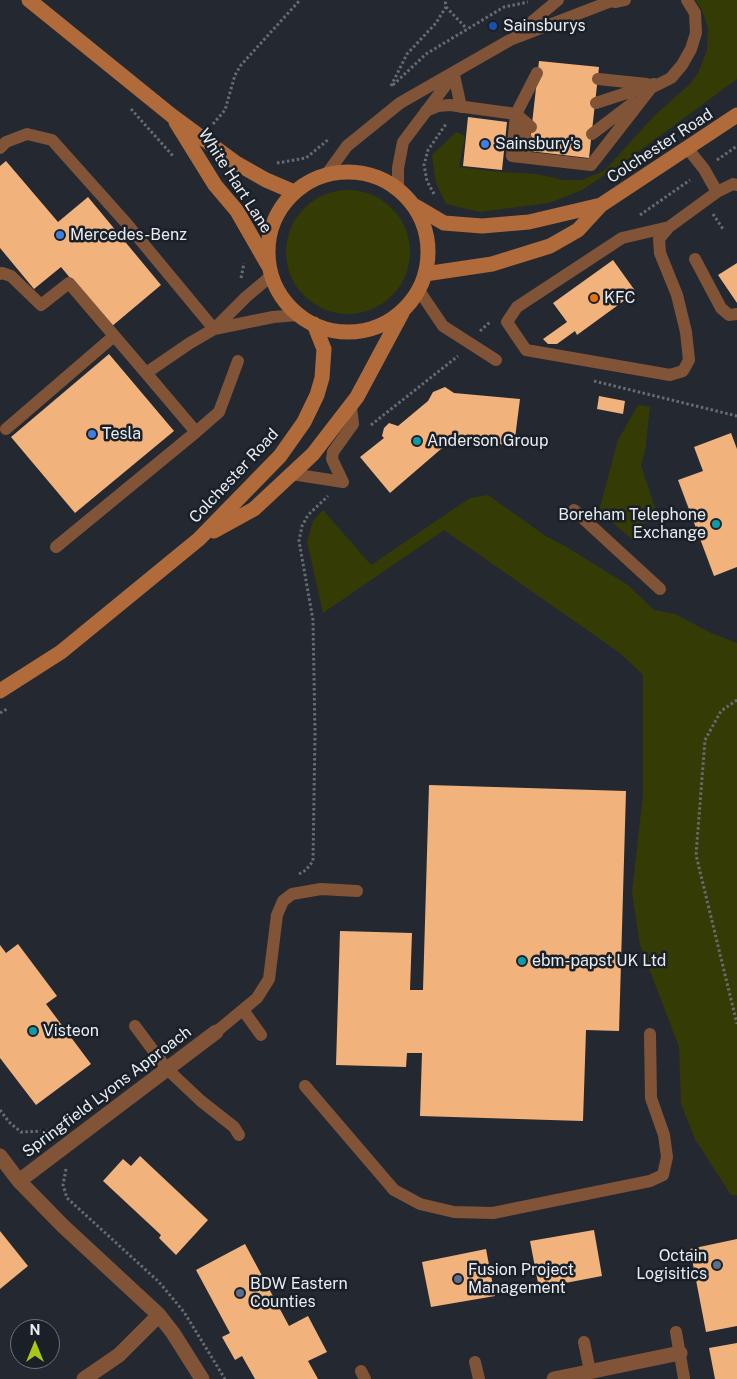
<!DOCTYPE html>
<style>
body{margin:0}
#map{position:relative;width:737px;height:1379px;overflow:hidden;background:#242931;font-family:"Public Sans",sans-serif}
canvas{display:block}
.north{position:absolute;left:10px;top:1319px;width:50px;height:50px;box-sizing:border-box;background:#1a2027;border:1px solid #6d7278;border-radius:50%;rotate:0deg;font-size:14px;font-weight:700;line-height:20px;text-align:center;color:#e9ecf1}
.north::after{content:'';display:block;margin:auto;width:18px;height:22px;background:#aac716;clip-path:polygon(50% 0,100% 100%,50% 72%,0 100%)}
</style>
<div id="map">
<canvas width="737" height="1379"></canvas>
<div class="north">N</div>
</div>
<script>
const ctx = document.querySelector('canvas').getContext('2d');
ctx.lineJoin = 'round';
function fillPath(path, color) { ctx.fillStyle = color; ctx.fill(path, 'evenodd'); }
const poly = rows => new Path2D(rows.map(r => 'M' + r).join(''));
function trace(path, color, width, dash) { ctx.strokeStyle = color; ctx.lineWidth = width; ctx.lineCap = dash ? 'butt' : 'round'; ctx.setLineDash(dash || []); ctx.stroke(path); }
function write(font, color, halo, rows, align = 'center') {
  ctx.font = font + ' "Public Sans",sans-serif'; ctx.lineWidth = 5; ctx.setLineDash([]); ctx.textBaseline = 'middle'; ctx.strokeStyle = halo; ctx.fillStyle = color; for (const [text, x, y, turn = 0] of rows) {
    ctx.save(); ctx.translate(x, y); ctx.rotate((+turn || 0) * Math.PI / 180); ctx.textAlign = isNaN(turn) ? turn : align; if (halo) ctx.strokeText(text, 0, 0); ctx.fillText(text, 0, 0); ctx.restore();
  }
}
fillPath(poly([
 [695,0,737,0,737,79,627,160,582,190,549,203,480,212,446,204,436,183,432,155,456,132,465,136,459,167,498,172,536,174,564,180,582,180,605,170,654,116,690,84,698,73,707,50,708,28,702,10],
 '286 252a62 62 0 1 1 124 0a62 62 0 1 1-124 0Z',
 [638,405,650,407,645,451,641,465,655,508,633,540,599,511,618,440],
 [488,495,547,537,565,546,628,585,654,610,675,614,711,633,737,643,737,1195,731,1195,695,1139,681,1104,679,1047,640,945,632,892,643,795,643,675,620,653,444,530,323,613,307,541,313,521,323,510,371,565,470,498]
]), '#353b05');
fillPath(poly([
 [539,61,599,67,589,158,529,151],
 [468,117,507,122,502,170,463,166],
 [6,161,58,222,88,197,161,285,111,327,61,267,34,289,0,248,0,166],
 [613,260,636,292,577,335,575,331,557,344,548,344,543,339,567,322,553,303],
 [737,263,737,303,718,275],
 [109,354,174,431,75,513,11,437],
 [445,387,454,393,520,399,514,446,462,439,448,443,390,493,360,457,384,438,382,436,384,428,389,423,398,426,428,401,433,392],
 [599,396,625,401,623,414,597,409],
 [731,433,737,449,737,567,714,576,678,480,703,471,694,447],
 [429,785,626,791,619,1031,586,1030,583,1121,420,1116,422,1053,407,1053,406,1067,336,1065,340,931,412,933,410,990,423,990],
 [18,944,57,996,46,1004,91,1064,36,1105,0,1058,0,945,6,953],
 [140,1156,208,1220,176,1255,159,1238,161,1235,103,1181,123,1159,131,1166],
 [594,1230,602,1276,539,1288,530,1241],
 [0,1231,28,1266,0,1289],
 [737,1239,737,1326,706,1332,690,1249],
 [245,1244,289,1326,308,1316,327,1352,308,1361,318,1379,255,1379,242,1356,235,1360,222,1337,230,1333,196,1270],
 [486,1249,495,1296,431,1307,422,1262],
 [737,1343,737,1379,715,1379,709,1348]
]), '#f2b27c');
trace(poly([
 [446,7,467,29],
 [393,85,426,54,504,7,528,2],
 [391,86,407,54,436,23,446,7,445,0],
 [131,109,173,156],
 [213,124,225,110,235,75,241,65,300,0],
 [717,160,737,146],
 [277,163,306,158,329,139],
 [434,194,427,181,424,165,428,150,446,124],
 [713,214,723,229],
 [640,215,690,180],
 [241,278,244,263],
 [480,331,490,322],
 [594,381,737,416],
 [371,425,458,356],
 [737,700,721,711,705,740,696,855,737,1024],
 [0,713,7,709],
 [299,874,306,870,313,861,315,733,313,620,299,541,302,526,308,515,328,496],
 [0,1110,9,1122,21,1132,47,1131,57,1127],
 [66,1169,63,1185,67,1198,159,1282,184,1312,225,1379]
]), '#676b72', 3, [2.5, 2.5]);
trace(poly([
 [603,0,616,2,625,0],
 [516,35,558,0],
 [537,73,516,114,512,156,591,165,654,84],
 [454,75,461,107],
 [598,79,647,84],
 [649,89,671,78,682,65,691,49,696,33,695,13,687,0],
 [596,103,654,84],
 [426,111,438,106,450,105,516,114,531,127],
 [517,116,529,146],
 [592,134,634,102],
 [0,148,6,142,27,134,52,140,127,224,214,329],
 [688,149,704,169,717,192],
 [326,175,347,146,400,103,510,40,609,2],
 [398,189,398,168,403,142,452,77],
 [669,227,622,238,517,307,507,322,526,350,670,375,683,371,689,360,686,332,677,295,660,253,659,239,669,227,717,192,733,184,737,185],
 [695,259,721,308,729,315,737,314],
 [0,274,2,273,11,276,41,305,69,283,146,373],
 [418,289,443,326,496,360],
 [214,329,273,317,298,315],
 [238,361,219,412,196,432,146,373,190,343,214,329,246,297,271,276],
 [6,429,114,336],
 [292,474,343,482],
 [343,482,332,459,333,452,353,424,351,407],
 [574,510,660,589],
 [56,547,196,432],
 [243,1010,261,1035],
 [135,1026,167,1069,201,1101,234,1127,239,1135],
 [216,1032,257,998,269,979,277,915,283,901,292,894,321,889,357,891],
 [305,1086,394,1190,420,1204,454,1212,493,1213,650,1181,663,1175,667,1157,664,1135,651,1098,650,1034],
 [676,1332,684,1378],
 [584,1342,590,1371],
 [475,1362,479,1379],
 [361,1371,365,1379]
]), '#815437', 12);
trace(poly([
 [0,1156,19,1181,63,1226,159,1315,173,1333,202,1379],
 [19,1181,216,1032],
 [84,1379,119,1355,159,1315],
 [554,1379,680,1353]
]), '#815437', 15);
trace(poly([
 [29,0,171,115,236,163,266,180,294,192],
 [176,122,215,185,237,211,268,265],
 '268 252a80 80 0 1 1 160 0a80 80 0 1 1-160 0Z',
 [415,206,444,223,482,226,529,222,601,205],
 [425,274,492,264,550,246,578,230,601,205,737,115],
 [214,531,254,509,313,454,357,397,402,313],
 [0,691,61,652,199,539,280,456,304,422,317,395,322,378,324,349,314,324]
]), '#b16b3a', 15);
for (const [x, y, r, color] of [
 [493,26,5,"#1a4fb4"],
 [485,144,5,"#3f7fe0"],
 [60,235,5,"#3f7fe0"],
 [594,298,5,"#e8710a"],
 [92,434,5,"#3f7fe0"],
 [417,441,5,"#0f9aa8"],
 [716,524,5,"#0f9aa8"],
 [522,961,5,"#0f9aa8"],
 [33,1031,5,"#0f9aa8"],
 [717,1265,5,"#5c6f8a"],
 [458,1279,5,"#5c6f8a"],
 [240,1293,5,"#5c6f8a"]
]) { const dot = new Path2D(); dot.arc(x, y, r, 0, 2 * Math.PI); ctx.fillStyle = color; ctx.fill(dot); trace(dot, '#1a2027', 2); }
write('16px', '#e9ecf1', '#1a2027', [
 ["Sainsburys",503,26],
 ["Sainsbury's",495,144],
 ["Mercedes-Benz",70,235],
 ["KFC",604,298],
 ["Tesla",102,434],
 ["Anderson Group",427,441],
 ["Boreham Telephone",706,515,"right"],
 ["Exchange",706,533,"right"],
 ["ebm-papst UK Ltd",532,961],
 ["Visteon",43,1031],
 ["Octain",707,1256,"right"],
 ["Logisitics",707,1274,"right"],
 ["Fusion Project",468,1270],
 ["Management",468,1288],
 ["BDW Eastern",250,1284],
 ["Counties",250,1302]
], 'left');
write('16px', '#e9ecf1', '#1a2027', [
 ["Colchester Road",660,146,-33],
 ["White Hart Lane",235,181,57],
 ["Colchester Road",234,476,-47],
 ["Springfield Lyons Approach",107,1092,-37]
]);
</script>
